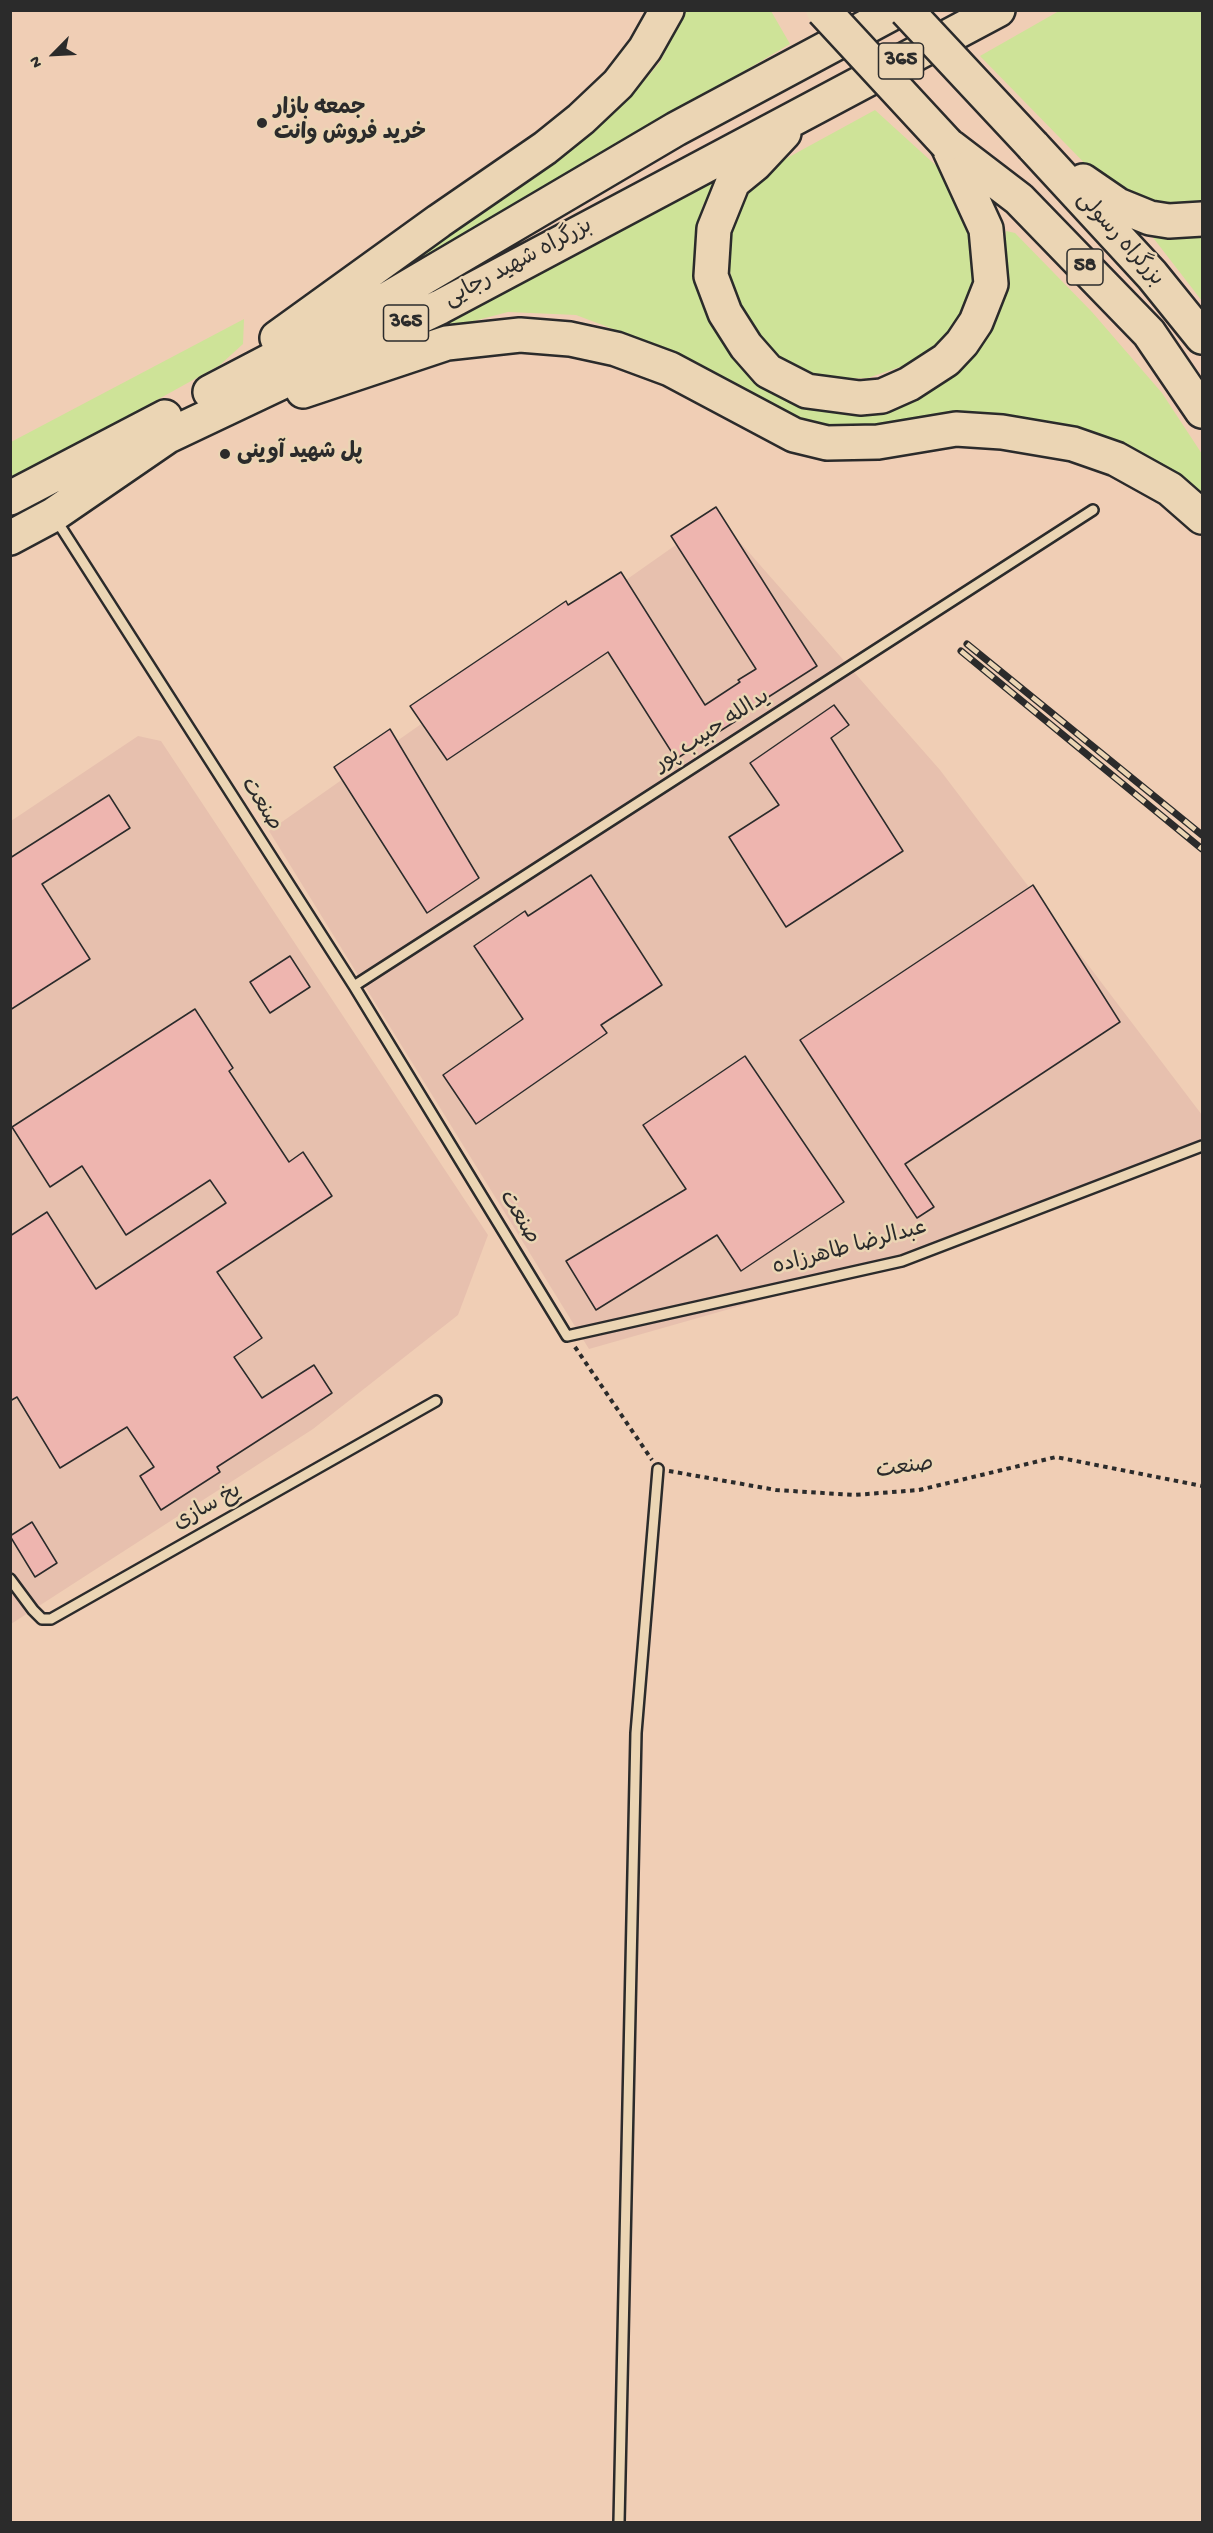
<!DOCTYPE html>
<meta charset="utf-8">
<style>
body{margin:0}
#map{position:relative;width:1213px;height:2533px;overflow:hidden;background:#f0ceb5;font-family:"Gochi Hand",sans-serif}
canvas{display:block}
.frame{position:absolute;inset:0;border:12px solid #2b2b2b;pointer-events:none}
.north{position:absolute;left:24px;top:24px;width:60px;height:60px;-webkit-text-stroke:4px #ebd5b4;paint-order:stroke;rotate:246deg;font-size:16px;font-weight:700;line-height:24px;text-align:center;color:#2b2b2b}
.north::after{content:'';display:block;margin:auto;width:21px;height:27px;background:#2b2b2b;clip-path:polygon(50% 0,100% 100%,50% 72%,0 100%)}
</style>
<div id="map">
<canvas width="1213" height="2533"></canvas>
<div class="frame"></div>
<div class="north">N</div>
</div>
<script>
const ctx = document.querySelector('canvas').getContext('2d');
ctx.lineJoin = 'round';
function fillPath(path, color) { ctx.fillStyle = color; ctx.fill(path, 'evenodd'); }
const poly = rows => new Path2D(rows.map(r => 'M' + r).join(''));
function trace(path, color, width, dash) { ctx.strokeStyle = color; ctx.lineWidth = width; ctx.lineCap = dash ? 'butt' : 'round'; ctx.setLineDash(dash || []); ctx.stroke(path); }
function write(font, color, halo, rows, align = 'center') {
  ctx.font = font + ' "Gochi Hand","Playpen Sans Arabic",sans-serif'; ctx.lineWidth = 5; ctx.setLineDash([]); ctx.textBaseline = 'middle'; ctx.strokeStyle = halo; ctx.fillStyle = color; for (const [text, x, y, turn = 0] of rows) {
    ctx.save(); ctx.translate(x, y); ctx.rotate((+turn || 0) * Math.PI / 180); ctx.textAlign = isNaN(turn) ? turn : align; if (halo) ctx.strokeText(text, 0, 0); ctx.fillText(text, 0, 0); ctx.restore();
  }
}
fillPath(poly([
 [717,516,940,770,1202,1115,1202,1146,891,1263,589,1349,269,831],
 [138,736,161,741,488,1235,458,1315,313,1429,11,1624,11,821]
]), '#e7c0ae');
fillPath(poly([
 [686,11,771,11,790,44,321,320,605,118,634,93,660,62],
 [1059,11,1202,11,1202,200,1174,205,1141,202,1101,180,980,56],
 [875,110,953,181,975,236,977,278,965,308,943,340,911,363,868,378,827,379,784,363,753,334,733,298,729,261,731,225,743,194,756,175],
 [727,161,702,207,697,258,705,313,743,370,797,403,886,410,940,385,982,343,1003,298,1006,231,1015,233,1092,312,1162,393,1202,454,1202,495,1151,466,845,427,807,424,765,404,674,352,576,315,508,312,394,342],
 [1202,233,1202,301,1151,235],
 [244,319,243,344,220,365,11,481,11,442]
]), '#cee398');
const building = poly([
 [716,507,817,666,737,717,739,719,676,759,608,652,447,760,410,706,566,601,568,605,621,572,705,705,740,682,738,680,756,669,671,536,716,507],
 [834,705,849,725,831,738,903,851,786,927,729,837,779,805,750,763,834,705],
 [390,729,479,878,427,913,334,767,390,729],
 [109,795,130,828,42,884,90,959,10,1010,10,858,109,795],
 [591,875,662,985,601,1025,607,1033,476,1124,443,1075,523,1019,474,946,525,911,528,916,591,875],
 [1033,885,1120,1022,905,1164,934,1207,917,1218,800,1040,1033,885],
 [290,956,310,987,270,1013,250,982,290,956],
 [195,1009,233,1068,229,1071,289,1162,303,1152,332,1196,217,1272,262,1338,234,1357,262,1398,314,1365,332,1393,217,1467,220,1472,161,1510,140,1476,154,1467,127,1427,60,1468,17,1397,10,1401,10,1236,47,1212,96,1289,226,1203,210,1180,126,1235,82,1166,50,1187,12,1127,195,1009],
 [745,1056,844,1202,741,1271,717,1235,596,1310,566,1261,686,1189,643,1125,745,1056],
 [32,1522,57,1563,35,1577,10,1536,32,1522]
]);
fillPath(building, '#eeb5af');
trace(building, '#2b2b2b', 1.5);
const lane = poly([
 [55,518,354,986,567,1336,902,1261,1202,1146],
 [354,986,1093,510],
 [10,1579,33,1610,42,1619,51,1619,436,1401],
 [619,2522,636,1733,658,1469]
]);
const highway = poly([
 [784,133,755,164,733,182,714,229,711,276,725,313,746,346,768,371,807,391,860,398,882,396,909,384,946,360,962,343,976,322,991,284,986,229,947,144],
 [1033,146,1152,275,1202,337],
 [951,147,1019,199,1149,333,1202,411],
 [1083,181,1118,205,1150,218,1169,221,1202,219],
 [277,338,439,221,545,148,581,119,618,84,645,49,667,10],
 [303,391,447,343,520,335,570,339,616,349,670,369,794,435,827,443,878,442,956,429,1002,432,1073,444,1116,459,1170,489,1202,517],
 [210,392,384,301,676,129,898,10],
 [10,498,165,417],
 [10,538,53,515,168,436,440,307,998,10]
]);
trace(lane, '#2b2b2b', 14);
trace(highway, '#2b2b2b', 38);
trace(poly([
 [575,1347,652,1460],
 [669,1471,776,1490,854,1495,919,1490,1056,1457,1202,1486]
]), '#2b2b2b', 4, [4.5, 4.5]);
trace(lane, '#ebd5b4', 9);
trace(highway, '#ebd5b4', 33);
const rail = poly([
 [967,644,1202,835],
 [961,651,1202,849]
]);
trace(rail, '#2b2b2b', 7);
trace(rail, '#ebd5b4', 4.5, [14]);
const highwayBridge = poly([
 [823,10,947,144],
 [906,10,1033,146]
]);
trace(highwayBridge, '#2b2b2b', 38, []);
trace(highwayBridge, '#ebd5b4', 33);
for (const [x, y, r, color] of [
 [262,123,6,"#2b2b2b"],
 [225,454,6,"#2b2b2b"]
]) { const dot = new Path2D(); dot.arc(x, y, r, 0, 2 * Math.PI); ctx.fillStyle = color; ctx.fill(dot); trace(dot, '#ebd5b4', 2); }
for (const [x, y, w] of [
 [901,61,45],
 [1085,267,36],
 [406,323,45]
]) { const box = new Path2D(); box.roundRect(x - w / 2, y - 18, w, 36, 4.5); ctx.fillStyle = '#ebd5b4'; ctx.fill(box); trace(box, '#2b2b2b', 1.5); }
write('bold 21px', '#2b2b2b', null, [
 ["365",901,61],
 ["58",1085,267],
 ["365",406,323]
]);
write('bold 22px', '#2b2b2b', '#ebd5b4', [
 ["جمعه بازار",274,110],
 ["خرید فروش وانت",274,135],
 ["پل شهید آوینی",237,454]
], 'left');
write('22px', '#2b2b2b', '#ebd5b4', [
 ["بزرگراه رسولی",1119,240,48],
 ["بزرگراه شهید رجایی",519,264,-28],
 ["یدالله حبیب پور",713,732,-33],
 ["صنعت",260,805,58],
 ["صنعت",518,1218,59],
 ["عبدالرضا طاهرزاده",850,1249,-15],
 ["صنعت",905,1469,-8],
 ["یخ سازی",208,1508,-29]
]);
</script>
